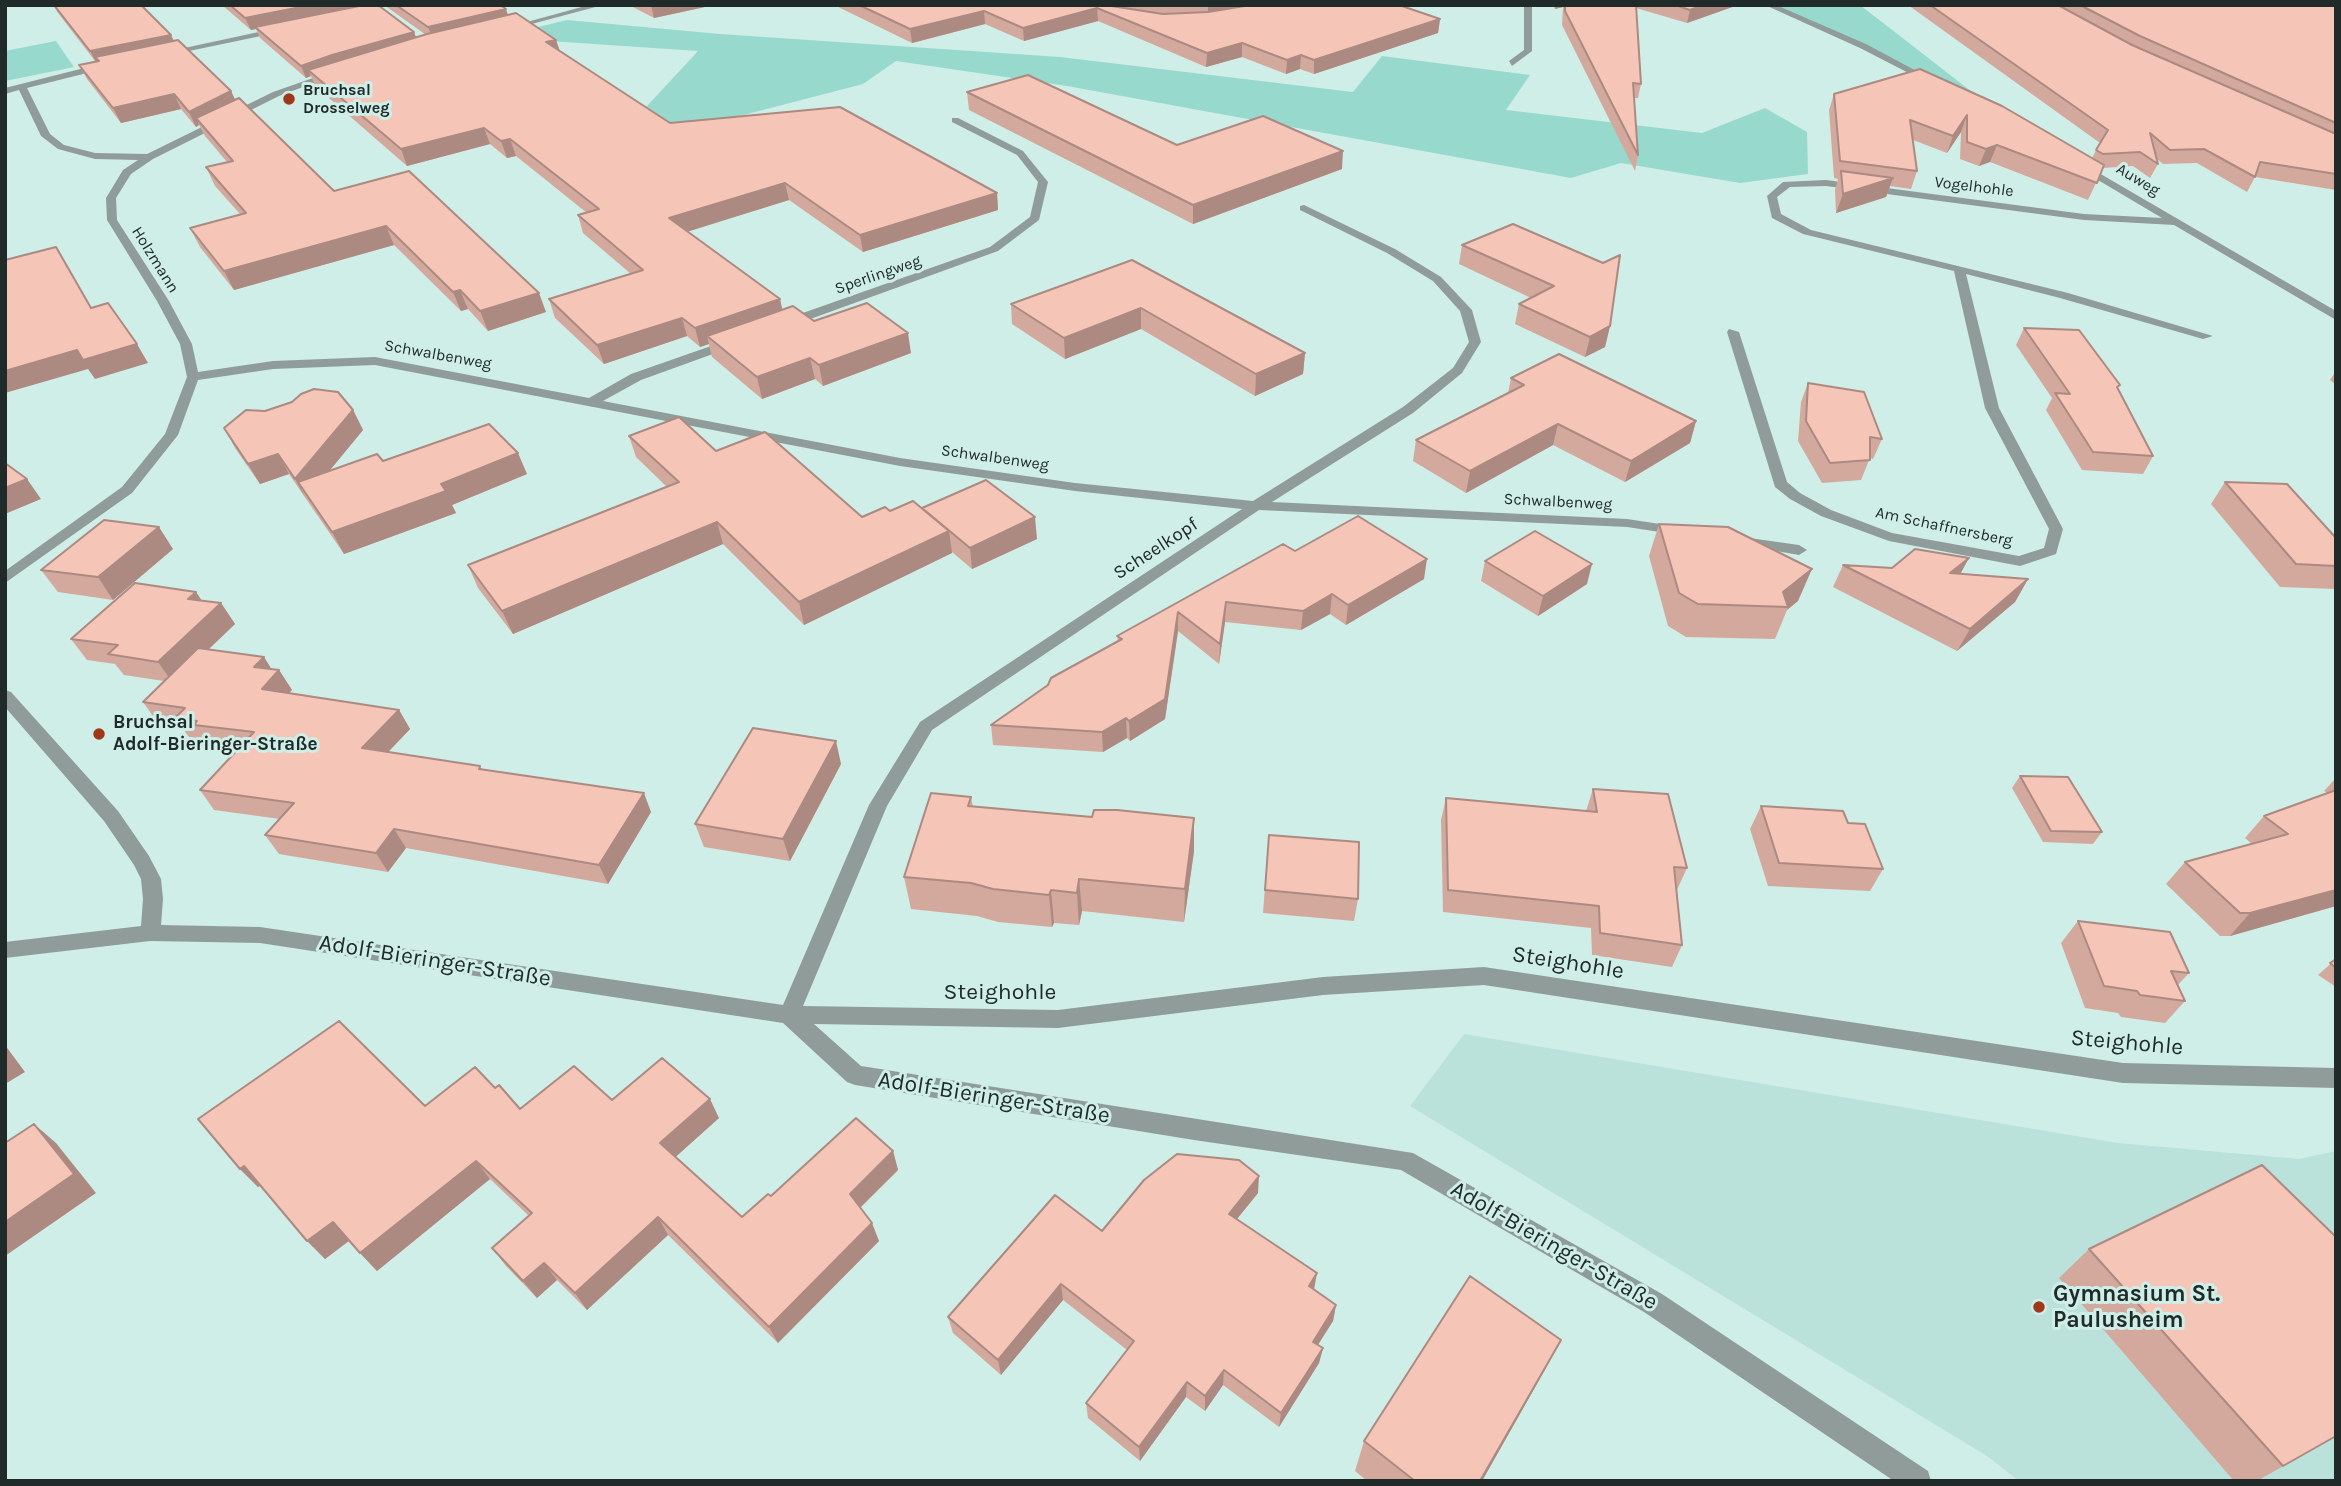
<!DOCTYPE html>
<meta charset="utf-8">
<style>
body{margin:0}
#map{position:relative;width:2341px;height:1486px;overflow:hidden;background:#cfeee8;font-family:Karla,sans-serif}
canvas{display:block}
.frame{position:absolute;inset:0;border:7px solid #202b29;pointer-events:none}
</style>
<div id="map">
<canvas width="2341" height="1486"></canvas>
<div class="frame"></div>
</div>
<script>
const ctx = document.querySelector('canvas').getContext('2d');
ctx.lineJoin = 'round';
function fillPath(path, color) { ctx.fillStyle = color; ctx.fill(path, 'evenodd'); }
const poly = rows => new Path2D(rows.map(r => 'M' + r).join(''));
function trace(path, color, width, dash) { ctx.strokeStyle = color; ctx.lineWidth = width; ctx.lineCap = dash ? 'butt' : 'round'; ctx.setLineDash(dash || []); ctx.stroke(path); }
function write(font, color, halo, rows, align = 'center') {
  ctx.font = font + ' Karla,sans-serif'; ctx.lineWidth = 6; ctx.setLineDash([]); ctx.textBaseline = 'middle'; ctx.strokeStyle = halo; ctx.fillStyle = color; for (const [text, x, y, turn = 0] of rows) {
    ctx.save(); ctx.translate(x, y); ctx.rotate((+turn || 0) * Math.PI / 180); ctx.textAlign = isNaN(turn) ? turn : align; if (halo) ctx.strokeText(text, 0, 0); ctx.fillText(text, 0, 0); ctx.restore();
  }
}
fillPath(poly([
 [1464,1034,2118,1143,2299,1159,2336,1151,2336,1481,2019,1481,1987,1456,1410,1106]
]), '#bbe1db');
fillPath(poly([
 [1769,5,1860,5,1985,102,1973,103,1863,46],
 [567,20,720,34,1060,57,1353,92,1382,56,1530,75,1506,110,1702,133,1765,108,1807,132,1808,174,1740,183,1621,163,1571,178,1067,86,896,61,863,84,651,139,623,132,698,51,549,41,530,29],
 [56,41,74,67,5,81,5,51]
]), '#98d9ce');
fillPath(poly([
 [589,5,603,5,509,30,505,28,589,5],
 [1524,5,1532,5,1532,51,1512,66,1509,61,1524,50,1524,5],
 [1765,5,1776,5,1866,44,1937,82,1930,84,1860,48,1765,5],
 [282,27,285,31,165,56,161,53,282,27],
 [104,63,107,64,107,68,27,88,50,134,64,145,95,153,147,154,273,92,333,71,340,73,279,96,153,159,131,174,116,198,117,220,169,301,192,344,198,372,273,361,375,357,589,398,631,374,731,339,737,343,735,346,641,380,603,401,900,458,1075,483,1253,501,1403,407,1453,368,1469,342,1460,311,1433,281,1387,253,1300,210,1300,206,1304,205,1395,249,1441,277,1472,310,1481,342,1462,373,1413,413,1272,502,1627,519,1680,527,1687,531,1680,535,1627,527,1259,510,932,730,887,806,803,1006,1058,1010,1323,977,1484,967,2123,1063,2336,1068,2336,1088,2123,1083,1484,985,1323,995,1058,1028,814,1024,861,1066,1413,1153,1662,1294,1928,1471,1931,1481,1894,1481,1644,1312,1401,1170,1194,1140,855,1085,847,1082,783,1023,260,943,150,941,5,958,5,942,141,926,143,899,141,879,134,865,104,821,5,707,5,690,11,692,118,811,149,856,161,879,163,899,161,925,260,927,783,1005,869,805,920,722,1242,509,1075,491,900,466,375,365,273,369,198,380,178,435,132,493,5,583,5,571,122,487,165,434,187,377,180,344,157,301,107,220,106,198,123,170,138,160,95,159,58,149,41,136,19,90,5,94,5,88,104,63],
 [952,118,958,118,1023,151,1048,182,1039,220,998,251,791,326,783,326,783,320,990,247,1030,217,1038,182,1017,155,952,122,952,118],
 [2080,162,2336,311,2336,320,2174,225,2084,220,1826,186,1790,187,1777,197,1781,214,1811,230,2068,293,2213,336,2203,339,2060,298,1966,274,1999,408,2063,529,2056,554,2020,566,1889,541,1821,516,1790,499,1775,487,1727,332,1729,329,1739,332,1787,482,1800,493,1831,510,1892,533,2019,556,2044,548,2049,529,1985,408,1954,271,1803,234,1772,218,1767,196,1783,182,1826,180,2084,214,2162,218,2076,167,2076,163,2080,162],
 [1742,537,1799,545,1807,550,1799,555,1737,544,1735,541,1742,537]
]), '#909c9a');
fillPath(poly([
 [53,5,174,41,231,91,235,100,334,191,546,312,488,331,468,309,461,311,394,245,234,290,200,247,190,228,240,214,215,186,206,167,227,162,205,136,199,125,196,127,181,109,121,123,87,79,79,65,95,61,58,13],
 [222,5,378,5,414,32,416,38,426,35,384,5,501,5,508,15,556,40,560,51,670,123,997,193,998,210,863,252,789,200,687,231,780,299,782,310,814,321,911,353,823,386,815,379,762,399,712,357,709,344,700,347,687,336,604,364,555,318,549,299,631,274,583,233,578,215,587,213,516,156,507,158,490,144,407,166,315,86,311,76,306,78,260,38,256,29,251,30],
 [629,5,714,5,654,18],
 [834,5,1399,5,1440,19,1438,33,1314,74,1300,69,1286,74,1242,57,1206,67,1098,21,1024,41,985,24,912,43],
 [1553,5,1738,5,1687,23,1636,8,1641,84,1638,98,1634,98,1638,155,1635,171,1562,25,1563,7,1555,9],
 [1908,5,2336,5,2336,190,2255,177,2247,192,2197,163,2163,164,2156,158,2158,164,2150,178,2133,166,2103,168,2088,200,1990,162,1979,166,1960,159,1961,132,1947,153,1913,140,1917,171,1911,189,1890,186,1886,197,1836,213,1835,190,1838,179,1834,178,1829,110,1834,94,1920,69,2092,158,2100,143],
 [967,92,1177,145,1342,169,1193,224,969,110],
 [1513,224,1610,326,1605,347,1585,357,1515,324,1519,304,1531,298,1459,264,1462,245],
 [1132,260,1305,353,1303,374,1255,396,1141,329,1065,359,1012,324,1011,304],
 [2024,328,2118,389,2153,456,2143,474,2082,470,2046,410,2052,398,2016,345],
 [2336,371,2336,385,2330,380],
 [1511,378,1696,421,1690,443,1625,482,1553,445,1466,493,1413,461,1416,440,1508,393],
 [1808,383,1882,439,1873,459,1870,458,1861,480,1822,483,1798,441,1801,402],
 [353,410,363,430,329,471,383,461,527,474,452,505,456,513,344,554,289,474,260,484,235,448,224,428,265,411],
 [629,436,716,451,862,517,890,511,922,508,1037,539,972,569,952,552,952,553,804,625,723,544,513,634,478,588,468,565,667,487,636,457],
 [2225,482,2336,538,2336,589,2280,587,2211,504],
 [1659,524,1798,601,1787,610,1775,639,1686,637,1668,626,1649,556],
 [173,549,113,600,58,592,41,570],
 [1295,551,1424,579,1346,625,1330,614,1301,630,1225,622,1219,664,1178,631,1165,719,1130,741,1127,738,1103,752,993,745,991,725,1048,685,1118,641,1117,636],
 [1485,561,1587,584,1538,616,1481,581],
 [1843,565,1961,574,2028,579,2015,602,1957,651,1833,587],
 [196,592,202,601,221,603,235,624,208,650,264,657,272,670,279,670,292,690,288,693,399,710,410,729,388,752,480,766,482,769,651,812,608,884,406,848,388,872,279,854,265,835,280,819,214,810,200,790,240,748,207,744,204,739,189,737,180,725,157,722,143,702,164,681,124,675,115,664,87,660,71,639],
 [841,764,790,861,704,847,695,824],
 [2020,776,2102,832,2093,844,2043,842,2012,788],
 [2336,778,2336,906,2230,936,2220,936,2166,884,2185,862,2252,844,2245,838,2264,816,2327,793,2324,791],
 [1593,789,1687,868,1677,890,1682,945,1672,967,1592,955,1591,928,1443,912,1441,820,1446,798,1586,811],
 [971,797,973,807,1194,851,1184,922,1082,911,1079,925,1054,923,1052,927,998,922,977,916,911,909,904,877],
 [1761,806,1848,823,1883,869,1870,891,1768,886,1750,829],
 [1269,835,1358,899,1354,921,1263,913],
 [2078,921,2189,973,2178,985,2185,1001,2165,1023,2121,1017,2118,1013,2085,1008,2061,943],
 [2336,959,2336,987,2318,975],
 [495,1088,520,1109,612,1100,719,1118,675,1157,742,1217,771,1196,893,1151,898,1170,860,1207,879,1241,778,1343,668,1235,587,1310,557,1280,537,1298,506,1266,492,1248,529,1216,490,1179,377,1271,349,1241,325,1259,261,1186,258,1187,240,1169,425,1106],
 [1258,1193,1237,1219,1314,1290,1336,1305,1333,1321,1318,1345,1323,1348,1319,1363,1279,1427,1223,1385,1205,1411,1186,1397,1140,1461,1088,1418,1086,1403,1127,1350,1063,1300,1001,1375,953,1333,948,1317,1102,1231],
 [2335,1236,2336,1236,2336,1436,2257,1481,2234,1481,2059,1278,2089,1249],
 [1561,1340,1543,1373,1482,1481,1367,1481,1355,1471,1364,1441]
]), '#d3a99e');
fillPath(poly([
 [311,5,373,5,255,27,256,29,251,30,245,18],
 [651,5,714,5,654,18],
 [1208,5,1259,5,1208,16],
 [1556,5,1563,5,1563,7,1555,9],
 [1703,5,1738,5,1687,23,1690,10],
 [1097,8,1098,21,1024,41,1023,28],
 [506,9,510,21,433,39,428,27],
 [984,11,985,24,912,43,910,29],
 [1440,19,1438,33,1314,74,1314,60],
 [414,32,418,43,308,70,311,76,306,78,301,66,332,55],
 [171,35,176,45,95,57,98,61,96,62,90,51],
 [556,40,561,55,546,42],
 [1242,43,1242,57,1206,67,1207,53],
 [1301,55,1300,69,1286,74,1287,60],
 [231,91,238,106,196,118,199,125,196,127,189,112],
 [174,94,181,109,121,123,113,108],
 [1967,115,1961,132,1947,153,1953,136],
 [484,128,490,144,407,166,401,149],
 [510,139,516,156,507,158,501,141],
 [1997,145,1990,162,1979,166,1986,149],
 [1343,151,1342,169,1193,224,1193,205],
 [1893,178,1886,197,1836,213,1843,194],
 [785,183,789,200,674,236,669,218],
 [997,193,998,210,863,252,860,235],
 [386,226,394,245,234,290,224,271],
 [460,290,468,309,461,311,453,292],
 [539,293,546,312,488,331,480,311],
 [780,299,784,317,707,336,709,344,700,347,695,328],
 [1141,308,1141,329,1065,359,1064,338],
 [682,318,687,336,604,364,597,345],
 [1610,326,1605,347,1585,357,1590,337],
 [908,333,911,353,823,386,819,365],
 [137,344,148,363,95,379,88,369,5,393,5,371,77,350],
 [1305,353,1303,374,1255,396,1256,374],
 [810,358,815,379,762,399,757,377],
 [353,410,363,430,308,497,298,482,306,499,295,479],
 [1696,421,1690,443,1625,482,1631,461],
 [1558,424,1553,445,1466,493,1470,471],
 [518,453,527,474,452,505,456,513,344,554,332,532,441,484],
 [278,454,289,474,260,484,248,464],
 [27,479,41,499,5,514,5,488],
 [1035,517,1037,539,972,569,970,548],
 [717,522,723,544,513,634,502,611],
 [159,527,173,549,113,600,98,577],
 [949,531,952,553,804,625,799,602],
 [1969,558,1957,580,1950,573],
 [1427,559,1424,579,1346,625,1348,605],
 [1592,564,1587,584,1538,616,1543,596],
 [1812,569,1798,601,1787,610,1788,607,1783,592],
 [2028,579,2015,602,1957,651,1970,629],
 [196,592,210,613,188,599],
 [1332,594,1330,614,1301,630,1303,611],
 [1226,602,1225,622,1219,664,1220,644],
 [221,603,235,624,173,683,158,662],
 [1178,612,1178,631,1165,719,1130,741,1129,721],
 [264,657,275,675,279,670,292,690,274,708,262,689,254,667],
 [399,710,410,729,374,767,362,748],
 [1126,718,1127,738,1103,752,1102,732],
 [836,741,841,764,790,861,783,839],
 [644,793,651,812,608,884,599,865],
 [1194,818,1194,851,1184,922,1185,889],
 [394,829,406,848,388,872,376,853],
 [1079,879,1082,911,1079,925,1077,893],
 [1051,890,1054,923,1052,927,1049,895],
 [2336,890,2336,906,2230,936,2250,913],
 [5,1045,25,1072,5,1084],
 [710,1099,719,1118,670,1162,660,1143],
 [34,1124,56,1143,96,1193,5,1256,5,1222],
 [893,1151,898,1170,856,1212,850,1194],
 [476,1161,490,1179,377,1271,360,1253],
 [244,1166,262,1184,258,1187,240,1169],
 [1259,1176,1258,1193,1228,1230,1229,1214],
 [658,1217,668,1235,587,1310,575,1293],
 [333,1222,350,1240,325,1259,307,1241],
 [872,1223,879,1241,778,1343,769,1327],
 [544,1263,557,1280,537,1298,523,1281],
 [1317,1273,1314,1290,1309,1286],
 [1061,1284,1063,1300,1001,1375,998,1360],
 [1336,1305,1333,1321,1310,1357,1313,1342],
 [1561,1340,1543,1373,1482,1481,1480,1481],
 [1323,1348,1319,1363,1279,1427,1281,1413],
 [1224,1370,1223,1385,1205,1411,1205,1396],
 [1187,1382,1186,1397,1140,1461,1139,1447]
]), '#ac8a81');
const building = poly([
 [54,5,141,5,171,35,90,51,54,5],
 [230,5,311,5,245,18,230,5],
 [364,5,378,5,414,32,332,55,301,66,255,27,364,5],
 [396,5,500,5,506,9,428,27,396,5],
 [859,5,1105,5,1163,14,1208,12,1251,5,1399,5,1440,19,1314,60,1301,55,1287,60,1242,43,1207,53,1097,8,1023,28,984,11,910,29,859,5],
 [1565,5,1636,5,1641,84,1633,83,1638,155,1565,11,1565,5],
 [1675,5,1703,5,1690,10,1675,5],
 [1930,5,2058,5,2132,45,2336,134,2336,174,2260,162,2255,177,2204,149,2170,150,2150,133,2158,164,2140,152,2103,154,2096,150,2108,130,1930,5],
 [2080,5,2336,5,2336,123,2140,36,2080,5],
 [516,13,556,40,546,42,670,123,840,107,997,193,860,235,785,183,669,218,780,299,695,328,682,318,597,345,549,299,643,270,578,215,599,209,510,139,501,141,484,128,401,149,308,70,427,34,516,13],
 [178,40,231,91,189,112,174,94,113,108,79,65,99,61,95,57,178,40],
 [1920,69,2002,106,2104,165,2097,183,1997,145,1986,149,1967,142,1967,115,1953,136,1910,120,1917,171,1840,161,1834,94,1920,69],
 [1028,75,1177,145,1263,116,1343,151,1193,205,967,92,1028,75],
 [239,98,334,191,409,171,539,293,480,311,460,290,453,292,386,226,224,271,190,228,246,213,206,167,233,161,196,118,239,98],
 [1841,171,1893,178,1843,194,1841,171],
 [1513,224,1603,263,1620,255,1610,326,1590,337,1519,304,1554,286,1462,245,1513,224],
 [56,247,91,308,108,303,137,344,83,360,77,350,5,371,5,260,56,247],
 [1132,260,1305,353,1256,374,1141,308,1064,338,1011,304,1132,260],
 [867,303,908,333,819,365,810,358,757,377,707,336,793,306,814,321,867,303],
 [2024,328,2079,330,2120,385,2117,387,2153,456,2093,452,2055,393,2070,394,2024,328],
 [1559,354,1696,421,1631,461,1558,424,1470,471,1416,440,1524,385,1511,378,1559,354],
 [1808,383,1864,392,1882,439,1870,437,1870,460,1830,463,1806,421,1808,383],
 [314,389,338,392,353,410,295,479,278,454,248,464,224,428,246,410,265,411,292,402,301,394,314,389],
 [679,417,716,451,765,432,862,517,885,507,890,511,913,501,949,531,799,602,717,522,502,611,468,565,679,482,629,436,679,417],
 [489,424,518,453,441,484,446,491,332,532,298,482,377,454,383,461,489,424],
 [5,463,27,479,5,488,5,463],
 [986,480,1035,517,970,548,922,508,986,480],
 [2225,482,2287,484,2336,538,2336,566,2296,564,2225,482],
 [1358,516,1427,559,1348,605,1332,594,1303,611,1226,602,1220,644,1178,612,1165,699,1129,721,1126,718,1102,732,991,725,1048,685,1051,678,1122,639,1117,636,1283,544,1295,551,1358,516],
 [104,520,159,527,98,577,41,570,104,520],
 [1659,524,1728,527,1812,569,1783,592,1788,607,1698,604,1679,593,1659,524],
 [1535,531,1592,564,1543,596,1485,561,1535,531],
 [1915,549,1969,558,1950,573,2028,579,1970,629,1843,565,1892,568,1915,549],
 [135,583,196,592,188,599,221,603,158,662,108,654,118,645,71,639,135,583],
 [198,648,264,657,254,667,279,670,262,689,399,710,362,748,480,766,479,769,644,793,599,865,394,829,376,853,265,835,294,803,200,790,254,732,194,725,197,721,175,718,185,708,143,702,198,648],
 [753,728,836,741,783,839,695,824,753,728],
 [2020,776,2068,777,2102,832,2051,831,2020,776],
 [1593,789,1668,794,1687,868,1674,867,1682,945,1600,933,1599,906,1448,890,1446,798,1597,812,1593,789],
 [2336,790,2336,890,2250,913,2240,913,2185,862,2288,834,2264,816,2336,790],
 [931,793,971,797,968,806,1092,817,1094,810,1117,810,1194,818,1185,889,1079,879,1077,893,1051,890,1049,895,993,889,971,883,904,877,931,793],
 [1761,806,1843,811,1848,823,1865,824,1883,869,1779,863,1761,806],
 [1269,835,1359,842,1358,899,1265,890,1269,835],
 [2078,921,2170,932,2189,973,2171,971,2185,1001,2140,995,2137,991,2104,986,2078,921],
 [2336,959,2336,968,2330,963,2336,959],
 [339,1021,425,1106,475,1067,495,1088,499,1085,520,1109,574,1066,612,1100,662,1058,710,1099,660,1143,742,1217,768,1194,771,1196,856,1118,893,1151,850,1194,872,1223,769,1327,658,1217,575,1293,544,1263,523,1281,492,1248,532,1213,476,1161,360,1253,333,1222,307,1241,244,1166,240,1169,198,1119,339,1021],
 [34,1124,74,1174,5,1222,5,1143,34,1124],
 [1177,1154,1239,1160,1259,1176,1229,1214,1317,1273,1309,1286,1336,1305,1313,1342,1323,1348,1281,1413,1224,1370,1205,1396,1187,1382,1139,1447,1086,1403,1134,1341,1061,1284,998,1360,948,1317,1055,1195,1102,1231,1144,1180,1177,1154],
 [2262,1165,2336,1237,2336,1436,2283,1466,2089,1249,2262,1165],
 [1470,1276,1561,1340,1480,1481,1415,1481,1364,1441,1470,1276]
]);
fillPath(building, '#f5c5b8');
trace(building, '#ac8a81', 2);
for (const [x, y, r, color] of [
 [289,99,7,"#9f371b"],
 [99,734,7,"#9f371b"],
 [2039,1307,7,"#9f371b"]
]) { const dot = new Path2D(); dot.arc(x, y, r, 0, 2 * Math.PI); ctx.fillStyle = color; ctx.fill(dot); trace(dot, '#cfeee8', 2.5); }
write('bold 16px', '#202b29', '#cfeee8', [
 ["Bruchsal",303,90],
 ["Drosselweg",303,108]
], 'left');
write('16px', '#202b29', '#cfeee8', [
 ["Auweg",2138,180,31],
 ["Vogelhohle",1974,187,7],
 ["Holzmann",155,260,58],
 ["Sperlingweg",878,275,-19],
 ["Schwalbenweg",438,355,10],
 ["Schwalbenweg",995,458,8],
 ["Schwalbenweg",1558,502,3],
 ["Am Schaffnersberg",1944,527,12]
]);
write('19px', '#202b29', '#cfeee8', [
 ["Scheelkopf",1156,549,-33]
]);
write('bold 19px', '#202b29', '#cfeee8', [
 ["Bruchsal",113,723],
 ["Adolf-Bieringer-Straße",113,745]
], 'left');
write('23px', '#202b29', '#cfeee8', [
 ["Adolf-Bieringer-Straße",435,961,9],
 ["Steighohle",1568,963,9],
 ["Steighohle",1000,992],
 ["Steighohle",2127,1043,5],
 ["Adolf-Bieringer-Straße",994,1098,9],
 ["Adolf-Bieringer-Straße",1554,1246,30]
]);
write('bold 23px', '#202b29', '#cfeee8', [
 ["Gymnasium St.",2053,1294],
 ["Paulusheim",2053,1320]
], 'left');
</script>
